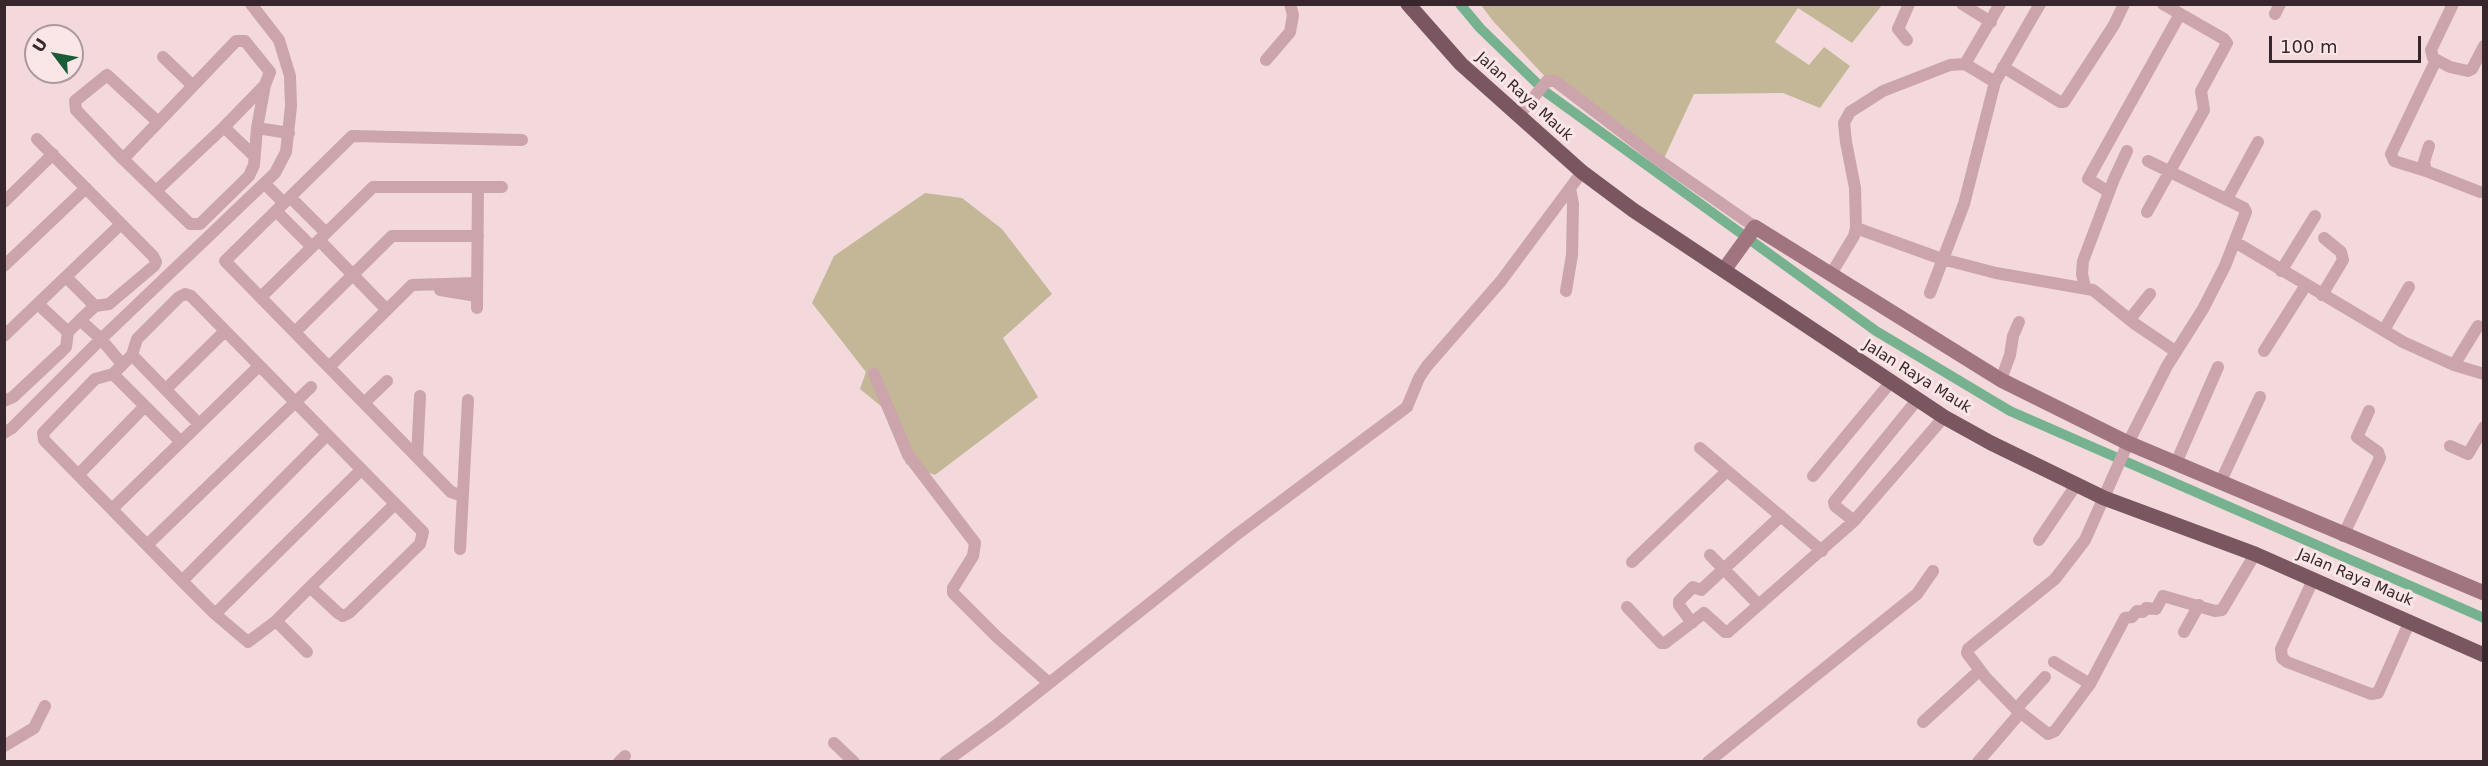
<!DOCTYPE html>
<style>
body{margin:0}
#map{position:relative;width:2488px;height:766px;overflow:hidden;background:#f3d9db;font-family:"DejaVu Sans",sans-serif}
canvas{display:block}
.frame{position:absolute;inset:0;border:6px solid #37262b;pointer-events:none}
.north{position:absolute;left:24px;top:24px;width:60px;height:60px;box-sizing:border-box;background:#fbe6e7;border:2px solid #ad999c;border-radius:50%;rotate:302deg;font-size:16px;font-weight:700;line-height:24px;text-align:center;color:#37262b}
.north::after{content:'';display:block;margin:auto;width:21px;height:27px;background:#195c37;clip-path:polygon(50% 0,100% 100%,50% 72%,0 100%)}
.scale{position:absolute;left:2269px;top:36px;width:152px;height:27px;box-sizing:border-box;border:3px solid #37262b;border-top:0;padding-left:8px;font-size:18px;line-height:21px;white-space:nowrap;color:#37262b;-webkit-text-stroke:4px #fbe6e7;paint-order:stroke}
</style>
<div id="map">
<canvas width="2488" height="766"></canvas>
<div class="frame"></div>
<div class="north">U</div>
<div class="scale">100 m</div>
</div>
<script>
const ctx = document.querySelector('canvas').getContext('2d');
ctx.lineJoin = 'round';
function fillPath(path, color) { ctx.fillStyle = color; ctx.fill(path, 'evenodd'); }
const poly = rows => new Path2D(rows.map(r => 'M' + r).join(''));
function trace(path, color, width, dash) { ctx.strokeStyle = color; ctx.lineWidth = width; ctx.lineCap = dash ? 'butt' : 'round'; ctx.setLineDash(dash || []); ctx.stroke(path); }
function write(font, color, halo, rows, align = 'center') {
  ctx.font = font + ' "DejaVu Sans",sans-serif'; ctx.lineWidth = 6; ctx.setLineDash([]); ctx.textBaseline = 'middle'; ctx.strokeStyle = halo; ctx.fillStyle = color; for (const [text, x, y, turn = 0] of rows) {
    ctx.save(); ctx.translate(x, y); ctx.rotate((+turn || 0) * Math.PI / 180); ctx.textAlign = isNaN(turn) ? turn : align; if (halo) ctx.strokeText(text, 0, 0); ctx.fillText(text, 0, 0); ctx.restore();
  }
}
fillPath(poly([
 [1481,5,1882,5,1852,43,1798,8,1775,42,1809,65,1824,47,1850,66,1820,108,1783,93,1694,94,1660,167,1550,82,1493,21],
 [925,193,962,198,1002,229,1052,294,1003,338,1038,397,935,475,906,464,893,416,860,389,866,372,812,303,834,256]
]), '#c3b798');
trace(poly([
 [1460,4,1480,28,1547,93,1876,331,2010,411,2484,618]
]), '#76b290', 10);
trace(poly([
 [1962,4,1991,22],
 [2453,4,2431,50,2433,58,2450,67,2468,71,2472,69,2484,46],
 [2275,14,2280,4],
 [1907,40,1898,29,1909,4],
 [163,57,193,86],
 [1266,60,1290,32,1293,15,1290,4],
 [1965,64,2000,4],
 [2003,67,2060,102,2064,102,2114,25,2124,4],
 [1519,115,1547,81,1555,81,1657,159,1755,227],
 [224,127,265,85],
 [257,128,289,133],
 [2429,146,2424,162,2426,171,2480,192],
 [123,159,193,86,236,41,245,41,270,72,265,85,257,128,254,165,249,176,200,224,190,224,123,159,76,110,75,101,107,75,158,122],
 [2426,171,2394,161,2391,154,2436,60],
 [265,184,284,203],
 [156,191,224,127,254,156],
 [2109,192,2088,179,2180,14],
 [290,197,326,233],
 [2227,199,2258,142],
 [4,202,53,154],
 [276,211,312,247],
 [2147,212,2204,110,2201,91,2227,43,2224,39,2163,4],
 [1856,228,1942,259,1996,273,2093,290,2135,324,2175,351],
 [319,240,387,310],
 [2235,242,2403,342,2454,365,2484,374],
 [4,266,86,188],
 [2281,271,2315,216],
 [1831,274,1854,236,1856,228,1855,188,1846,142,1844,123,1850,112,1883,91,1950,65,1965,64,1995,82],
 [66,277,95,306],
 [2085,287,2082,274,2083,261,2114,179,2127,151],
 [440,290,477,296],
 [1566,291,1572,255,1573,204,1570,188],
 [1930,293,1964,204,1995,82,2040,4],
 [2322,295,2343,260,2341,252,2324,238],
 [261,297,373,187,502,187],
 [38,304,68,332],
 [477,308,478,187],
 [2130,319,2150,294],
 [80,320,101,339,122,364],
 [2384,330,2409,287],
 [295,332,392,236,478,236],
 [4,336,121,224],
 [2264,351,2306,285],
 [132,355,199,424],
 [2454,365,2478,326],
 [329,367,412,285,477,283],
 [113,374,181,442],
 [874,374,908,455,975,543,973,556,953,588,953,593,997,637,1049,683],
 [2001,380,2010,355,2013,336,2019,322],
 [166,389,225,331],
 [4,401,13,397,61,352,66,347,68,332,80,320,95,306,109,304,154,266,156,262,153,256,37,139],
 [364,403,387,381],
 [4,433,12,428,101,339,275,173,286,152,291,106,290,76,279,40,251,4],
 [2450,446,2468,454,2484,427],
 [1700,448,1822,551],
 [417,457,420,396],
 [2176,463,2218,367],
 [79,474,145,406],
 [1813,476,1890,383],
 [2220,483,2260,397],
 [463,496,451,492,225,261,352,136,522,140],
 [113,508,259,366],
 [1854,521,1835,506,1834,502,1917,400],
 [2343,536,2380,458,2378,452,2357,437,2369,411],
 [2039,540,2076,485],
 [147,545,311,387],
 [460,549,468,400],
 [1710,555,1759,605],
 [1632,562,1727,471],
 [2313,580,2281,649,2282,658,2287,662,2371,694,2378,693,2410,621],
 [182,581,327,435],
 [310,587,338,613,343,616,349,613,420,544,423,532,191,296,185,294,179,297,137,339,132,355,113,374,95,379,43,433,44,440,182,581,215,614,248,642,276,621,310,587,395,504],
 [1627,607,1661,643,1665,643,1704,613,1725,632,1728,632,1854,521,1944,417],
 [215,614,361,470],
 [276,621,307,652],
 [1692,623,1679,605,1679,601,1693,587,1701,590,1781,516],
 [2184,632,2199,605],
 [2054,662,2090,684,2055,731,2048,734,2016,709,1986,678,1967,653,1968,649,2055,579,2085,540,2128,443,2167,366,2203,309,2225,266,2246,212,2244,208,2148,161],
 [2090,684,2125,618,2132,617,2137,611,2143,612,2146,608,2156,609,2163,596,2215,611,2222,610,2255,554],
 [2016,709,2045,677],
 [1923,722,1980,670],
 [834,743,854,762],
 [4,746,34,728,45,706],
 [619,762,625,756],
 [945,762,999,723,1236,535,1407,407,1419,378,1427,366,1501,281,1582,172],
 [1708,762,1917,594,1933,571],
 [1978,762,2020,713]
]), '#cca4ab', 12);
trace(poly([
 [1724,270,1755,227,2001,380,2128,443,2484,593]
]), '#a07580', 15);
trace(poly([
 [1408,4,1461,64,1582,172,1633,210,1944,417,1991,443,2104,498,2255,554,2484,655]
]), '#7a5660', 15);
write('15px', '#37262b', '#fbe6e7', [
 ["Jalan Raya Mauk",1524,97,42],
 ["Jalan Raya Mauk",1917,377,32],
 ["Jalan Raya Mauk",2355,578,23]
]);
</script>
